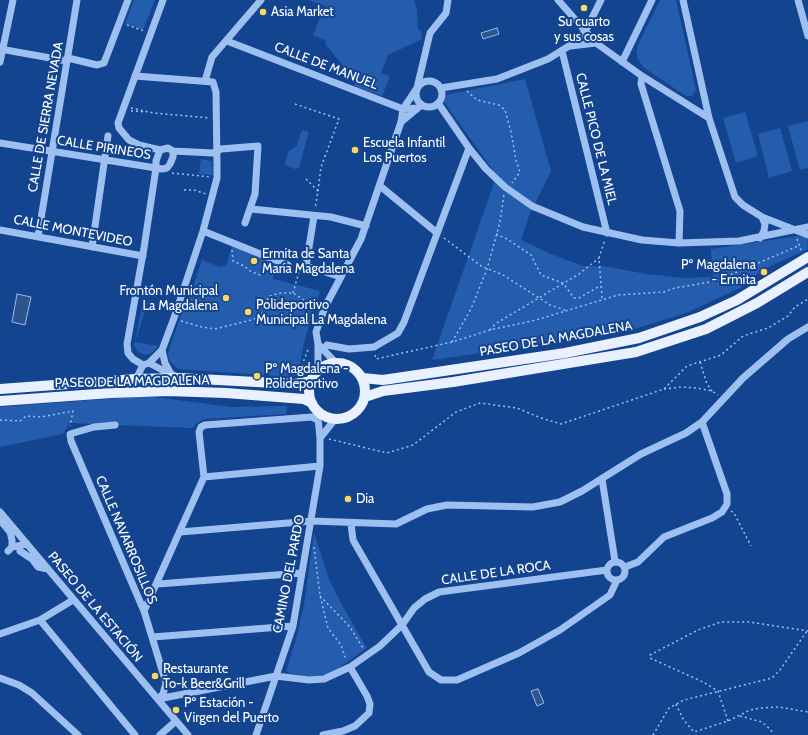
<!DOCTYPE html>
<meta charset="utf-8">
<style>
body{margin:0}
canvas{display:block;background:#13448f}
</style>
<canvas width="808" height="735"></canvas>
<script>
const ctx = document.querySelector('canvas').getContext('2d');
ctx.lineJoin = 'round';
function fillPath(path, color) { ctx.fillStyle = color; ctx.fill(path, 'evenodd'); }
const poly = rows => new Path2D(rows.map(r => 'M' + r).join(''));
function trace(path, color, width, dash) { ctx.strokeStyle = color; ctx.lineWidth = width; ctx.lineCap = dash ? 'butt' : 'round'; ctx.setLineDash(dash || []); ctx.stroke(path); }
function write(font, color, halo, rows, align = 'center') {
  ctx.font = font + ' Cabin,sans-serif'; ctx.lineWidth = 4; ctx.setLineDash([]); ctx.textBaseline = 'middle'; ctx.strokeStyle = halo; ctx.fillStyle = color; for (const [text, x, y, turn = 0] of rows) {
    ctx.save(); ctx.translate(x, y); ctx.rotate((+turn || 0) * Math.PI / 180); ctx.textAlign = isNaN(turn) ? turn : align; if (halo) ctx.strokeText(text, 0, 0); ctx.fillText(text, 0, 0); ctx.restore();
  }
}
fillPath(poly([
 [134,0,155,0,143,30,125,24],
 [308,0,414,0,417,10,418,30,421,30,422,39,388,55,381,73,390,76,382,96,354,86,359,71,345,68,326,45,325,40,313,35,325,6],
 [660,0,676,0,696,90,692,96,686,96,643,67,637,57,637,47],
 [525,79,551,171,530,213,521,240,551,254,583,266,604,266,646,274,683,278,713,277,711,249,798,236,807,238,808,249,764,269,740,288,686,313,625,332,432,360,494,183,493,170,444,102,446,95],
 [745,112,758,156,736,163,723,118],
 [808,121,808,168,800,170,788,126],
 [780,128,792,171,769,178,758,134],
 [303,130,309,132,299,167,295,169,287,166,285,163,289,151,297,146,301,132],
 [201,159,212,161,213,175,199,174],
 [232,246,275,262,273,279,320,291,304,342,299,370,293,377,178,369,169,360,168,353,185,303,187,304,202,260,220,267,226,266],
 [143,301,148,302,135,342,158,346,153,352,146,355,138,352,134,345,135,342],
 [146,396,231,407,287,406,286,414,205,419,198,422,192,428,69,423,63,434,0,447,0,407],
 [314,533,329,579,343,607,367,648,337,669,325,675,313,677,289,673,286,671,295,643,304,605]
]), '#255dae');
const water = poly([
 [497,28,499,34,483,39,481,33,497,28],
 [17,294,31,297,25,325,12,322,17,294],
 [538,689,544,703,537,706,531,691,538,689]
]);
fillPath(water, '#2f538b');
trace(water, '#90bbf4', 1);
trace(poly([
 [127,25,144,31],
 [467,91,477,100,499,105,505,110,511,132,516,160,520,172,512,183],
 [295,104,339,119,321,167,318,191],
 [131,108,154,113,210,118],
 [131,111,147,112],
 [172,173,210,177],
 [306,179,318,191,315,209],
 [184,190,194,190,206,194],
 [496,234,507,239,531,255,541,275,563,283,574,298,579,298,598,287,601,286],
 [444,238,481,266,503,275,550,305,565,310],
 [797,239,801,250],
 [232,250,233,261,244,266,250,271,260,275,273,270,289,273],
 [293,293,300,268],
 [602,298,599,258,605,239],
 [181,321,202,327,215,329,251,320,261,316,269,296,281,293,293,293,307,302,318,304],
 [490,330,495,324,579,274,599,258],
 [452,342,471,309,487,269,500,222,504,194],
 [375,355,376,359,452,342,490,330,536,320,618,295,664,292,675,288,716,281,798,246],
 [700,362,707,384,712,391],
 [298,375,308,350,310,348],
 [664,389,682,387,697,388,712,391,718,395],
 [0,420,20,421,26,416,41,417,73,411,70,426],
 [329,439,387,453,413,445,456,412,480,403,517,408,541,418,561,424,664,389,687,366,721,355,743,336,768,328,788,316,795,307,808,299],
 [731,511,734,513,751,546],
 [314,547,320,595,328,628,341,645,346,660],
 [320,596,350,627,363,648],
 [676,704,683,719,694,732,728,721,750,710,761,708,779,707,808,712],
 [740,716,762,722,771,730,773,735],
 [728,721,718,691,703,682,650,658,650,655,698,630,721,622,749,622,808,631],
 [653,735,669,708,684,700,772,678,780,670,807,631]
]), '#9ec0f1', 1.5, [2, 3]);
trace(poly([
 [558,0,596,43,642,76,709,118],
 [683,0,709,118,735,197,743,205,762,217,808,235],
 [798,0,808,36],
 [227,41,403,109,417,108],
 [570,46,596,43],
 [0,49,67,61],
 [562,51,607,233],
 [68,58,97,65,104,63,128,0],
 [0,62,13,0],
 [622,62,652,0],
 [135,76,213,82,216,92,217,164,217,178,203,231,174,318,162,350,149,363,143,365,136,379],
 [642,76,641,84,680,211,679,243],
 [205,81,212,57,261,0],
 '416 94a13 13 0 1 1 26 0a13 13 0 1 1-26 0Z',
 [441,88,497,79,548,59,569,46,585,32,601,0],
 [438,103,469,148,486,169,505,187,532,206,583,227,642,240,679,243,739,241,808,227],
 [401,122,419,107],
 [0,143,156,168,162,169,167,168,170,164,173,157,173,151,168,148,160,150,156,161,156,168,144,248,127,344,128,353,133,359,143,365],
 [160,150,139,145,129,140,119,128,118,123,163,0],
 [173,151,213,153,221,149,258,146,255,194,245,223],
 [380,186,436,232],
 [251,209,331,217,366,226],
 [314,216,306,266,341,277],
 [0,230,143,256],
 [203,231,288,265],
 [38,237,77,0],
 [760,238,764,231,765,224,762,217],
 [92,247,108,136],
 [318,344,336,363],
 [327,345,349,349,374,347,398,333,404,322,469,148],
 [162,350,165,363,171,374,177,377],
 [149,363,170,374],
 [318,371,318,344,316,332,325,307,361,239,401,122,403,109,417,88,430,33,446,13,448,0],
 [115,425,94,427,70,434,71,441,144,611,166,683,163,694,158,699],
 [320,438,336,418],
 [204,477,320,466],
 [602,479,615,561],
 [0,512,188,735],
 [0,520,10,532,12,540,12,547,8,551],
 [351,524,353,540,402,625,429,672,441,680,457,680,519,653,560,630,610,595,617,580],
 [180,532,312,521,396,524,427,509,447,505,533,507,560,502,582,491,641,454,686,433,702,422,743,378,788,339,808,327],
 [12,547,27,544],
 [20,551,32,559,38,567,48,569],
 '607 571a9 9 0 1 1 18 0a9 9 0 1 1-18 0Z',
 [625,567,638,562,664,537,712,518,722,512,727,504,727,494,702,422],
 [158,584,302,573],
 [144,611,204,477,199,432,201,427,205,425,312,417,318,420],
 [40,620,135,735],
 [0,634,40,620,73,600],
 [153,637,293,626],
 [0,678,19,685,32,693,78,735],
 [158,699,276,676,309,680,324,679,350,667,380,646,402,625,414,608,425,599,439,592,607,570],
 [160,735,176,721],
 [256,735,293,626,320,466,320,438,317,409],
 [323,735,343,731,355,726,369,713,370,704,367,696,350,667]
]), '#9ec0f1', 7);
trace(poly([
 '309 391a28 28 0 1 1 56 0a28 28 0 1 1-56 0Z',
 [362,378,383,380,565,353,639,338,700,317,737,300,808,257],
 [0,389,136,379,179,378,295,384,312,381],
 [365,397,383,391,453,382,636,352,706,329,757,303,808,272],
 [0,401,111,393,168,391,226,393,304,399,312,403]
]), '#e9f0ff', 10);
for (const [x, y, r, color] of [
 [584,8,4,"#ffd75f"],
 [263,12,4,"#ffd75f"],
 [355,150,4,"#ffd75f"],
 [254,261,4,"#ffd75f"],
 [764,272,4,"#ffd75f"],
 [226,298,4,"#ffd75f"],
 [248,312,4,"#ffd75f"],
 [257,376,4,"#ffd75f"],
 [348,499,4,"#ffd75f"],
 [155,676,4,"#ffd75f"],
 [176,710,4,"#ffd75f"]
]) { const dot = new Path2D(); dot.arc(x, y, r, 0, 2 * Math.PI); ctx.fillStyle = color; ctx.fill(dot); trace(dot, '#13448f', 1.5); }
write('13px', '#fff', '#13448f', [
 ["Asia Market",271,12],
 ["Su cuarto",584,22,"center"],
 ["y sus cosas",584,37,"center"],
 ["Escuela Infantil",363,143],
 ["Los Puertos",363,158],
 ["Ermita de Santa",262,254],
 ["María Magdalena",262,269],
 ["Pº Magdalena",756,265,"right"],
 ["- Ermita",756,280,"right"],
 ["Frontón Municipal",218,291,"right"],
 ["La Magdalena",218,306,"right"],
 ["Polideportivo",256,305],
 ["Municipal La Magdalena",256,320],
 ["Pº Magdalena -",265,369],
 ["Polideportivo",265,384],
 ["Dia",356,499],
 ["Restaurante",163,669],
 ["To-k Beer&Grill",163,684],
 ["Pº Estación -",184,703],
 ["Virgen del Puerto",184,718]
], 'left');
write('13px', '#fff', '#13448f', [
 ["CALLE DE MANUEL",326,66,21],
 ["CALLE DE SIERRA NEVADA",46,117,-80],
 ["CALLE PICO DE LA MIEL",596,139,76],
 ["CALLE PIRINEOS",104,148,9],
 ["CALLE MONTEVIDEO",73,231,11],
 ["PASEO DE LA MAGDALENA",556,339,-10],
 ["PASEO DE LA MAGDALENA",132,382,-1],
 ["CALLE NAVARROSILLOS",126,540,67],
 ["CALLE DE LA ROCA",496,573,-8],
 ["CAMINO DEL PARDO",289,574,-79],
 ["PASEO DE LA ESTACIÓN",95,607,50]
]);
</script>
